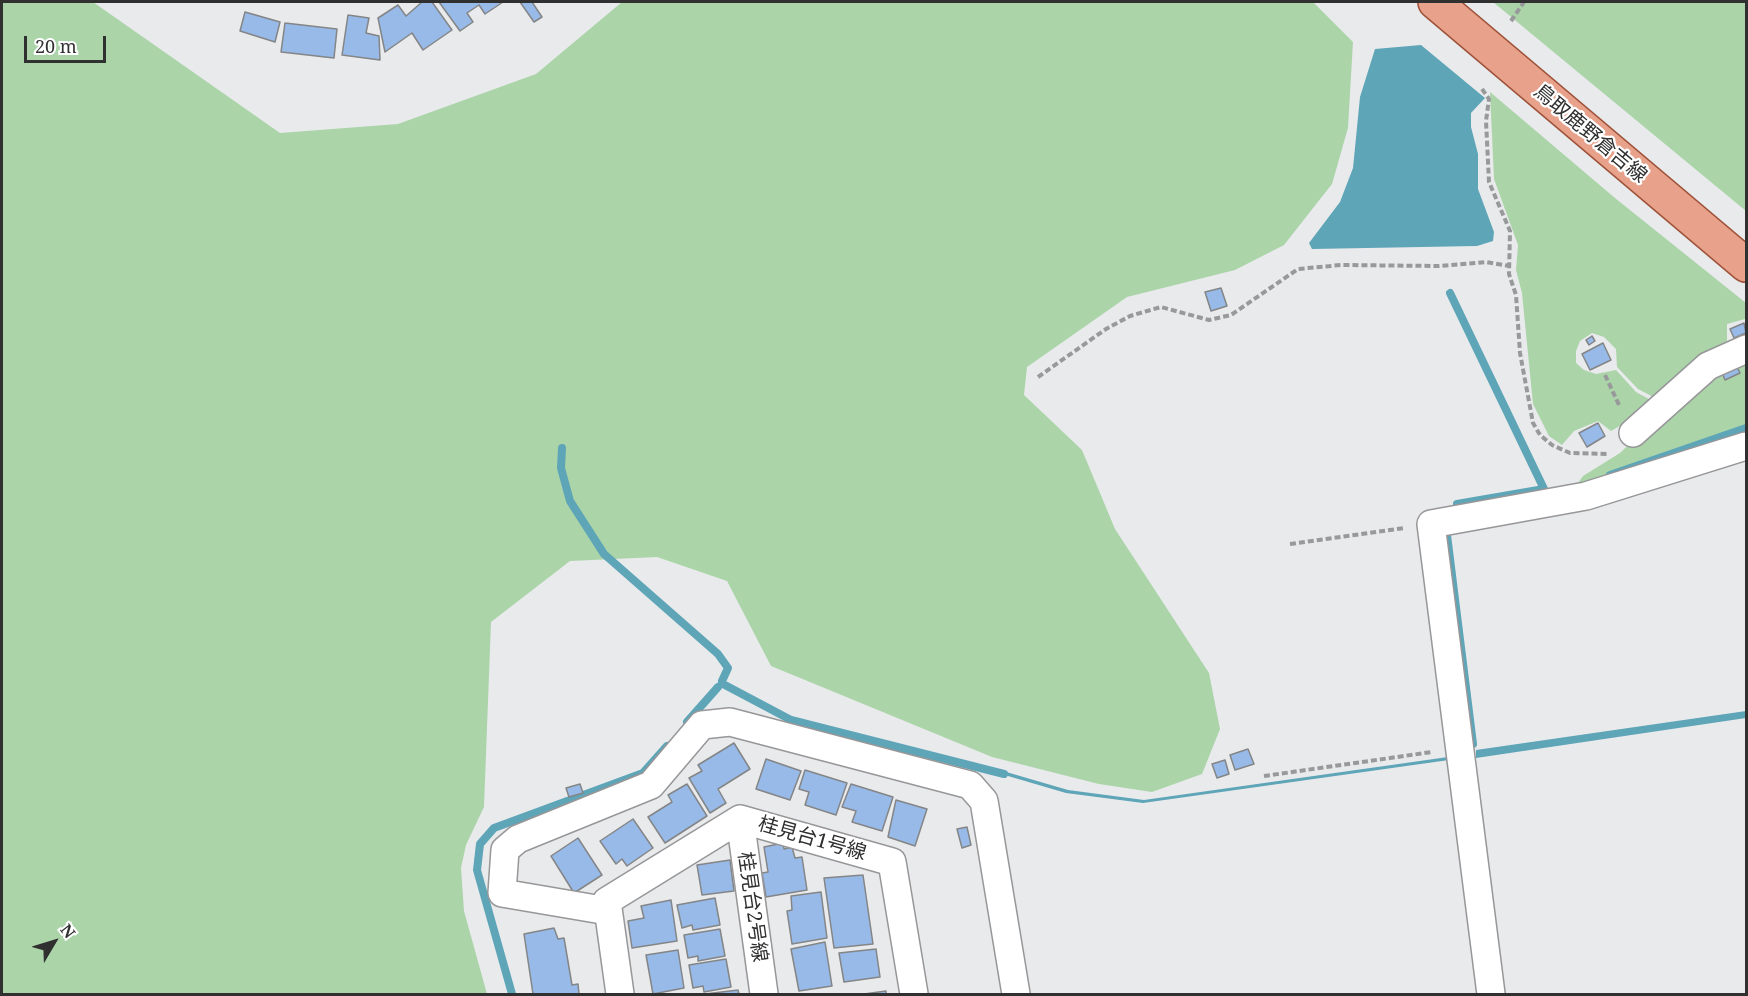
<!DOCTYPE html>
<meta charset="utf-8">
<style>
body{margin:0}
#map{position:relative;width:1748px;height:996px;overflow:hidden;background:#e9eaec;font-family:"Noto Serif",serif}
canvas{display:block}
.frame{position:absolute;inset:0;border:3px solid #303030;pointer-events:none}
.north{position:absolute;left:24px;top:912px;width:60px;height:60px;-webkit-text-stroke:4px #fff;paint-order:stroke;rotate:52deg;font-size:16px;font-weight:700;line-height:24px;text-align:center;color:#303030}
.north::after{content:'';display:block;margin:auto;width:21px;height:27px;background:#303030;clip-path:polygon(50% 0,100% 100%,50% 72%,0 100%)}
.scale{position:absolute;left:24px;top:36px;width:82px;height:27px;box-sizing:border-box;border:3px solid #303030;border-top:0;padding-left:8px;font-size:18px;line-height:21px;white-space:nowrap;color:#303030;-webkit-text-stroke:4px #fff;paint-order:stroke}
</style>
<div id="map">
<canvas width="1748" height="996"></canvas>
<div class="frame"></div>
<div class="north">N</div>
<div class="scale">20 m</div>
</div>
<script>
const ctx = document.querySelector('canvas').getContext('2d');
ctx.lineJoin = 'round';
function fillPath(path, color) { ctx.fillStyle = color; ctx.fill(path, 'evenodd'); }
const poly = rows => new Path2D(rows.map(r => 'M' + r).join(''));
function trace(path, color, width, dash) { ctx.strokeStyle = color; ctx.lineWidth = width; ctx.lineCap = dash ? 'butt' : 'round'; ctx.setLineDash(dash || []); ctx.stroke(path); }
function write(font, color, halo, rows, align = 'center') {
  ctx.font = font + ' "Noto Serif","Noto Sans JP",serif'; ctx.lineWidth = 4.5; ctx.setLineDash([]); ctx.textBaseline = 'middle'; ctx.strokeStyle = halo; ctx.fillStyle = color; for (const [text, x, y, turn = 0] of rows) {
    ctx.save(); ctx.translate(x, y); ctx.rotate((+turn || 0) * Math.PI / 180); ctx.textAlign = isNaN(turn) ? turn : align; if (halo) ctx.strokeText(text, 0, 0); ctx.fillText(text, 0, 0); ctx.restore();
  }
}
fillPath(poly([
 [2,2,93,2,280,133,398,124,536,74,622,2,1313,2,1353,42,1348,128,1332,184,1284,245,1235,270,1127,297,1027,367,1024,395,1082,450,1115,529,1209,673,1220,729,1202,774,1152,792,1099,784,992,757,771,666,727,581,657,557,570,561,491,622,484,807,466,845,461,868,464,911,487,994,2,994],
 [1493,2,1746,2,1746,211],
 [1490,92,1615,198,1746,303,1746,322,1745,319,1727,324,1727,349,1661,401,1638,389,1617,367,1616,349,1604,337,1592,333,1580,341,1576,351,1576,363,1584,370,1596,374,1616,370,1636,392,1658,404,1611,431,1598,421,1574,431,1562,445,1549,436,1533,404,1522,293,1516,270,1518,245,1494,179],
 [1746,354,1746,435,1576,486,1583,476,1620,453,1665,410]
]), '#abd4a9');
fillPath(poly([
 [1421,45,1485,98,1471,113,1471,127,1478,154,1478,189,1494,232,1493,241,1477,246,1312,249,1309,243,1340,202,1353,168,1360,97,1375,49],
 [1746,711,1746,718,1476,758,1476,750],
 [1448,757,1449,760,1143,803,1066,793,991,771,996,769,1068,790,1144,800]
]), '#5ea5b7');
trace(poly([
 [1450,293,1544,489,1457,504],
 [562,448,561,468,570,501,604,554,718,654,728,668,722,681],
 [1610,475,1746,428],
 [1447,535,1473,744],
 [723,684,791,720,1004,774],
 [687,722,718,687],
 [512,994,477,870,480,844,494,828,643,773,667,746]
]), '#5ea5b7', 8);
const building = poly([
 [422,2,432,2,452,30,423,50,412,33,385,52,378,18,398,5,406,16,422,2],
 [439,2,503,2,485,14,479,5,467,13,473,22,460,31,439,2],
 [520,2,532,2,542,17,534,22,520,2],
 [245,12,280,22,275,42,240,31,245,12],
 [348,15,369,18,366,33,379,36,380,60,342,55,348,15],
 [285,23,337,29,334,58,281,52,285,23],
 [1221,288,1227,306,1211,311,1205,292,1221,288],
 [1744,323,1746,333,1734,338,1730,329,1744,323],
 [1592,336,1595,341,1589,345,1586,340,1592,336],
 [1603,343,1611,360,1590,370,1582,354,1603,343],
 [1735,363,1740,373,1725,380,1721,370,1735,363],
 [1598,423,1605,436,1587,447,1579,433,1598,423],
 [734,743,750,769,718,789,726,803,710,813,689,778,702,771,698,765,734,743],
 [1248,749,1254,764,1235,770,1230,755,1248,749],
 [766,759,801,771,790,800,756,789,766,759],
 [1225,760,1229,774,1217,778,1212,764,1225,760],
 [805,770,847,783,836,815,805,805,809,792,799,789,805,770],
 [580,784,583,793,569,797,566,788,580,784],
 [687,784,707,816,665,843,648,817,672,802,668,795,687,784],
 [851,784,893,797,882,831,852,822,856,811,842,807,851,784],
 [896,800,927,809,915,846,888,837,896,800],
 [633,819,653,848,627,866,622,859,616,864,600,841,633,819],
 [967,827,971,845,962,848,957,829,967,827],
 [578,838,602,875,574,893,551,856,578,838],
 [783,843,784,849,792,847,795,858,802,857,807,890,766,897,762,873,768,872,764,847,783,843],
 [730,860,734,891,702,895,697,865,730,860],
 [863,875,873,944,834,948,824,878,863,875],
 [821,892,827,938,792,944,787,911,792,910,791,896,821,892],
 [715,898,720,925,693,930,692,925,682,928,677,905,715,898],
 [671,900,677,941,632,948,628,921,644,918,641,906,671,900],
 [554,928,558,939,564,938,572,985,578,984,579,994,533,994,524,934,554,928],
 [720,929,725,956,698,961,698,956,688,958,684,935,720,929],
 [825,942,832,986,799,991,791,949,825,942],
 [876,949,880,977,844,982,839,953,876,949],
 [678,950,684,988,653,994,646,955,678,950],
 [726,959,731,987,704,992,703,986,693,988,689,965,726,959],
 [738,990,739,994,705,994,738,990],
 [886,991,886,994,864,994,886,991]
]);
fillPath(building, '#97bae8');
trace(building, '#848586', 1.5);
const minor = poly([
 [1633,433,1708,366,1746,349],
 [740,819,764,994],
 [608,911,502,893,505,850,518,839,651,785,702,725,730,722,970,785,984,801,1016,994],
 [620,994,607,901,740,819,892,862,914,994],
 [1491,994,1431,524,1586,496,1746,446]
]);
const primary = poly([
 [1435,2,1746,265]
]);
trace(minor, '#979799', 30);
trace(primary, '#9e5239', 36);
trace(poly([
 [1511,21,1524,2],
 [1482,89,1489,99,1486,121,1489,182,1510,231,1509,274,1516,295,1520,353,1533,423,1540,435,1552,445,1570,453,1609,454],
 [1605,375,1620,407],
 [1038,377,1106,329,1130,316,1161,307,1209,320,1231,315,1298,269,1341,265,1439,266,1486,262,1510,266],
 [1290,544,1404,528],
 [1264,776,1432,752]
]), '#98999a', 4, [6, 3]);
trace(minor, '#fff', 27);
trace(primary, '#e8a28b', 33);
write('20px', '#303030', '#fff', [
 ["鳥取鹿野倉吉線",1590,134,40],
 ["桂見台1号線",812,839,16],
 ["桂見台2号線",752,907,82]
]);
</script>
